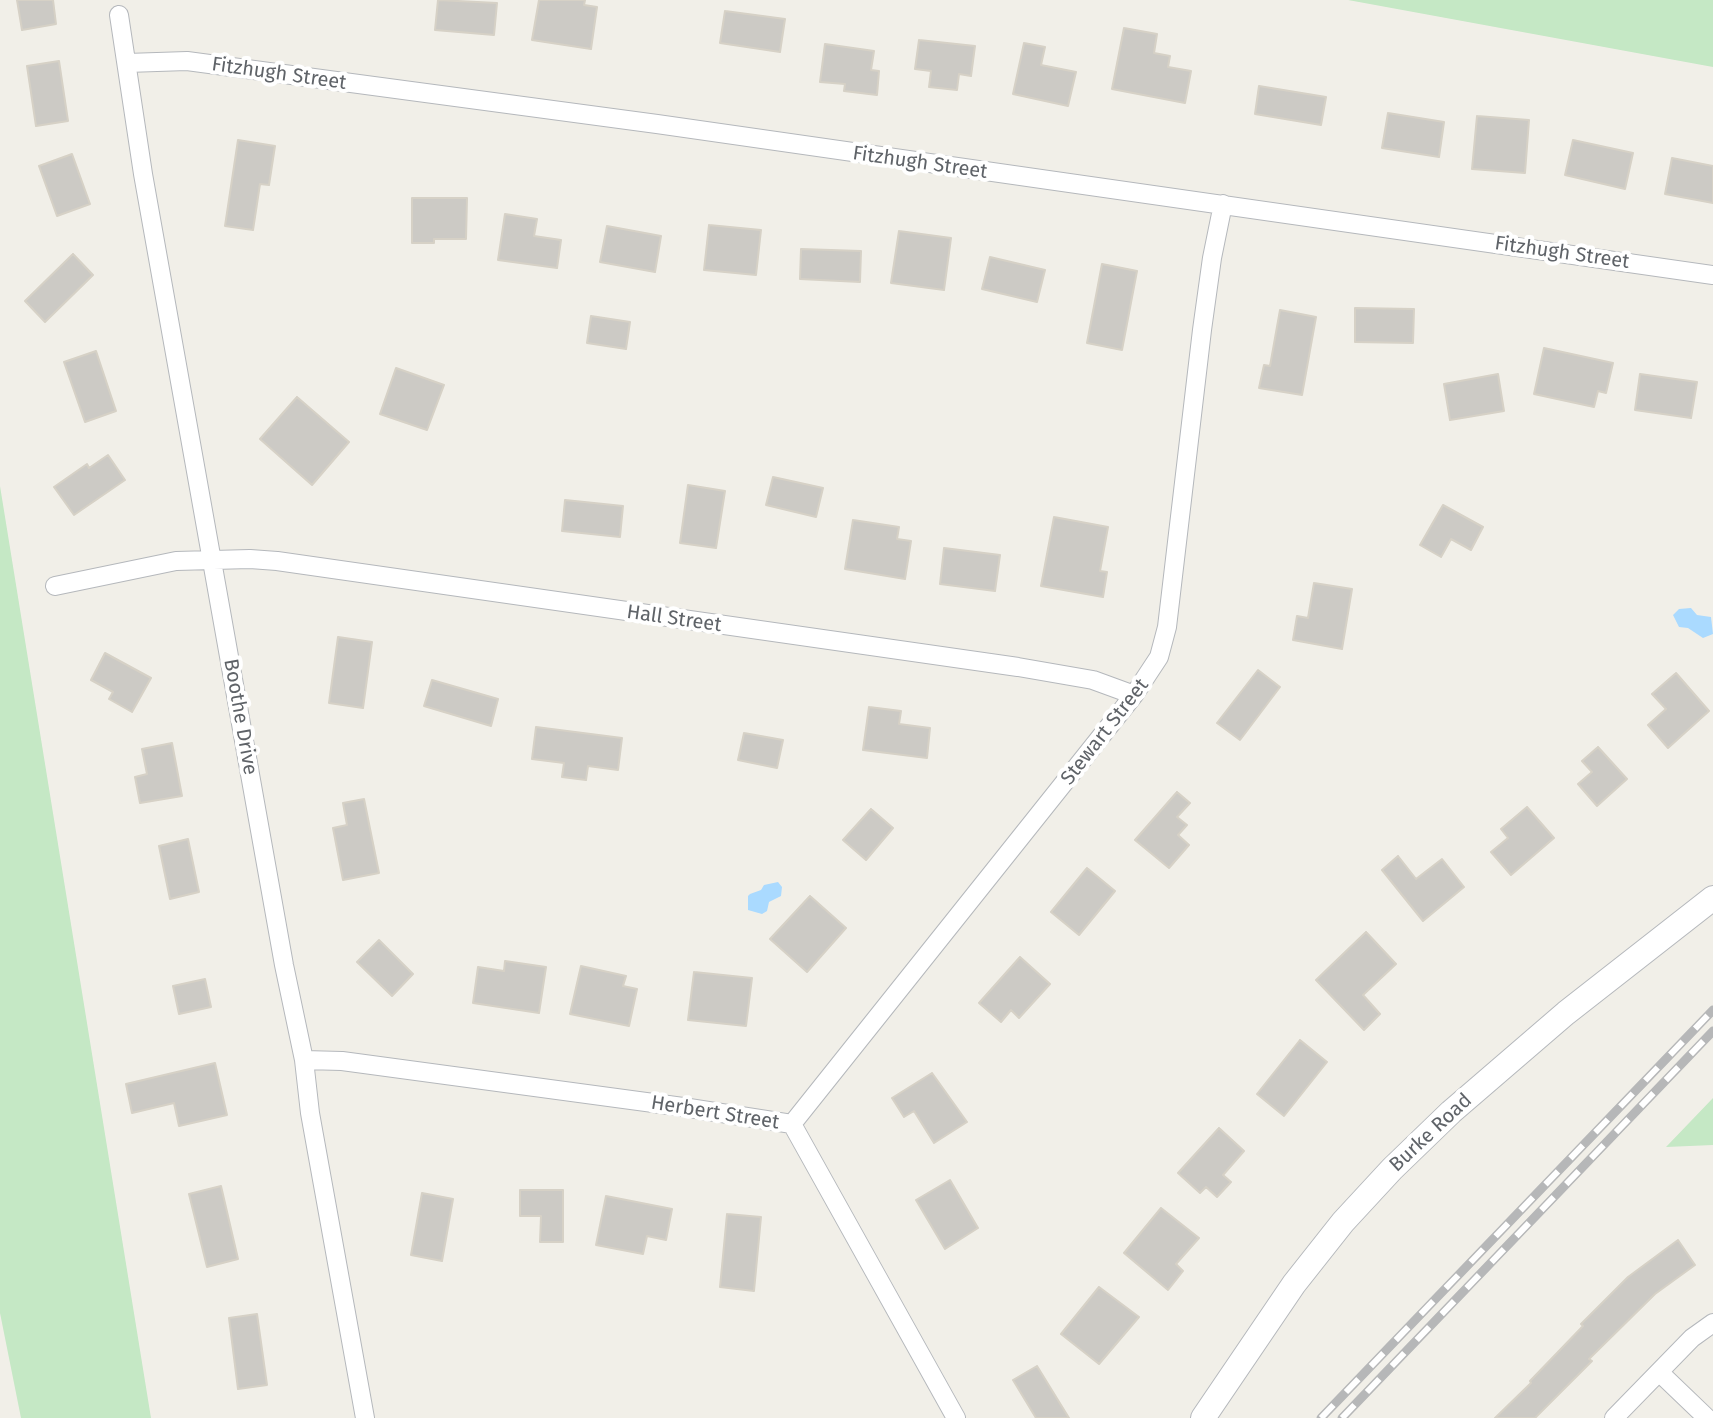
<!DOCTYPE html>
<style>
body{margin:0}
canvas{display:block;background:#f1efe8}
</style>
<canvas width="1713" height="1418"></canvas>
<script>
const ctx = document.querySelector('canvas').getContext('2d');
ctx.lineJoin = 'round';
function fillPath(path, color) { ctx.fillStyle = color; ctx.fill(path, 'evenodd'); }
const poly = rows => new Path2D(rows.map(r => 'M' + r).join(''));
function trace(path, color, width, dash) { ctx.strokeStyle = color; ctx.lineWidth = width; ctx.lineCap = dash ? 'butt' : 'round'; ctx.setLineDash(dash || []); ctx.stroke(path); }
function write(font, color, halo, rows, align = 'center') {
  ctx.font = font + ' "Fira Sans",sans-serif'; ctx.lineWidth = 8; ctx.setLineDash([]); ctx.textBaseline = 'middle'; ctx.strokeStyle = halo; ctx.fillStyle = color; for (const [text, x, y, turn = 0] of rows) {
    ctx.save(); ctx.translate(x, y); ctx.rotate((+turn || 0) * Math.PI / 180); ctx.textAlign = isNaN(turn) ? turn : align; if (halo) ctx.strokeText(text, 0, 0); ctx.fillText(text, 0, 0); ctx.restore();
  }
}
fillPath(poly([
 [1348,0,1713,0,1713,67],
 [0,486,151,1418,21,1418,0,1313],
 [1713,1098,1713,1145,1666,1147]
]), '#c5e8c5');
fillPath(poly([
 [1691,608,1697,615,1711,617,1713,634,1703,638,1688,628,1679,627,1673,615,1679,609],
 [778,882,782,887,781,896,769,902,767,911,762,914,748,910,748,896,750,894,761,890,764,885]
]), '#aadaff');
const building = poly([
 [17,0,53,0,56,24,22,30,17,0],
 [438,0,497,3,494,35,435,30,438,0],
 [539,0,585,0,584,5,597,7,591,49,532,40,539,0],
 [725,11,785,19,780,52,720,43,725,11],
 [1124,28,1157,34,1154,53,1170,56,1168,67,1191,71,1185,103,1112,89,1124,28],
 [919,40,975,46,971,76,959,74,957,90,929,87,931,71,915,69,919,40],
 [1024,43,1045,47,1041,65,1076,72,1068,106,1013,94,1024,43],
 [825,44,874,51,871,70,879,71,877,95,844,91,845,84,820,82,825,44],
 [59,61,68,121,36,126,27,66,59,61],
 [1259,86,1326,97,1321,125,1255,114,1259,86],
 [1388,113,1444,122,1439,157,1382,148,1388,113],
 [1477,116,1529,120,1525,173,1472,169,1477,116],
 [238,140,275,146,269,185,260,184,253,230,225,226,238,140],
 [1573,140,1633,153,1625,189,1565,175,1573,140],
 [72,154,90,204,57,216,39,166,72,154],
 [1672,158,1713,166,1713,203,1665,194,1672,158],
 [412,198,467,198,466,239,434,239,434,243,412,243,412,198],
 [505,214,537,219,534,236,561,240,557,268,498,260,505,214],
 [709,225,761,230,756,275,704,270,709,225],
 [607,226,661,236,655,272,600,262,607,226],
 [899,231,951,238,944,290,891,283,899,231],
 [801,249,861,251,860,282,800,279,801,249],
 [73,254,93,275,45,322,25,301,73,254],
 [990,257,1045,270,1037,302,982,289,990,257],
 [1102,264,1137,271,1122,350,1087,343,1102,264],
 [1355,308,1414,309,1413,343,1355,342,1355,308],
 [1280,310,1316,317,1302,395,1259,388,1264,365,1270,366,1280,310],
 [591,316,630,322,626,349,587,343,591,316],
 [1544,348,1613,363,1606,393,1598,391,1594,407,1534,394,1544,348],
 [96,351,116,411,85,422,64,362,96,351],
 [396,368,444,385,427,430,380,414,396,368],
 [1498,374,1504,411,1450,420,1444,384,1498,374],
 [1640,374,1697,382,1691,418,1635,410,1640,374],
 [297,397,349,442,312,485,260,439,297,397],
 [108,455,125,480,74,515,54,487,87,464,89,468,108,455],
 [773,477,823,488,816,517,766,505,773,477],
 [688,485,725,491,716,548,680,543,688,485],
 [565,500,623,506,620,537,562,531,565,500],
 [1443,505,1483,527,1471,550,1451,539,1441,557,1420,545,1443,505],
 [1054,517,1108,527,1100,571,1107,572,1103,597,1041,586,1054,517],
 [853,520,899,527,897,539,911,541,905,579,845,569,853,520],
 [944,548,1000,555,995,591,940,584,944,548],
 [1314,583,1352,589,1342,649,1293,640,1297,616,1308,618,1314,583],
 [338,637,372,642,363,708,329,703,338,637],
 [105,653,151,678,132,712,109,699,113,692,91,680,105,653],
 [1258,670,1280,687,1240,740,1217,723,1258,670],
 [1676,673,1709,711,1668,748,1648,725,1666,709,1652,694,1676,673],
 [432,680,498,699,491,726,424,706,432,680],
 [869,707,901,711,899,724,930,728,927,758,863,750,869,707],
 [536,727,622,738,618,770,588,766,586,780,562,777,564,763,532,759,536,727],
 [744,733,783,740,777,768,738,760,744,733],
 [172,743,182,796,140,803,135,777,147,774,142,749,172,743],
 [1598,747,1627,779,1597,806,1578,784,1592,772,1582,761,1598,747],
 [1177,792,1190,803,1177,817,1187,825,1178,835,1189,845,1169,868,1135,840,1177,792],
 [364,799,379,873,343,880,333,828,347,825,343,803,364,799],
 [1527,807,1554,838,1511,875,1491,852,1508,838,1501,829,1527,807],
 [871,809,893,828,866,860,843,840,871,809],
 [188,839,199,892,170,899,159,846,188,839],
 [1398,856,1416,879,1442,859,1464,887,1423,921,1382,870,1398,856],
 [1087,868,1115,891,1079,935,1051,912,1087,868],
 [810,896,846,928,807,972,770,939,810,896],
 [1366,932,1396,964,1363,995,1380,1014,1364,1030,1316,980,1366,932],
 [379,940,413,974,392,996,357,962,379,940],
 [1020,957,1050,984,1019,1018,1011,1010,1001,1022,979,1003,1020,957],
 [505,961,546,967,539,1013,473,1003,478,967,504,971,505,961],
 [581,966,626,976,623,986,637,989,629,1026,570,1014,581,966],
 [694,972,752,978,746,1026,688,1020,694,972],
 [205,979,211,1007,179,1014,173,986,205,979],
 [1300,1040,1327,1062,1284,1116,1257,1094,1300,1040],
 [215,1063,227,1115,179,1126,174,1103,132,1113,126,1084,215,1063],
 [932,1073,967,1122,934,1143,914,1111,904,1117,892,1098,932,1073],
 [1219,1128,1244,1151,1223,1175,1231,1182,1217,1197,1206,1187,1200,1193,1178,1173,1219,1128],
 [950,1180,978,1228,945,1249,916,1200,950,1180],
 [221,1186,238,1259,207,1267,189,1194,221,1186],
 [520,1190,563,1190,563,1242,540,1242,541,1216,520,1216,520,1190],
 [422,1193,453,1199,442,1261,411,1255,422,1193],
 [606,1196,672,1209,666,1240,647,1236,643,1254,596,1245,606,1196],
 [1161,1208,1199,1238,1176,1264,1183,1271,1168,1290,1124,1253,1161,1208],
 [727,1214,761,1217,754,1291,720,1287,727,1214],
 [1678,1240,1695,1265,1655,1294,1589,1359,1592,1361,1535,1418,1495,1418,1531,1383,1530,1381,1583,1326,1581,1324,1628,1277,1678,1240],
 [1099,1287,1139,1317,1099,1364,1061,1334,1099,1287],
 [257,1314,267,1385,238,1389,229,1318,257,1314],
 [1037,1366,1069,1418,1036,1418,1013,1380,1037,1366]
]);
fillPath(building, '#cccac5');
trace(building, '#d6d1c6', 2);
const minor = poly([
 [119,15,143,174,284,965,304,1060,310,1113,365,1418],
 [127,63,187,61,657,124,1713,275],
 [55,586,176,561,250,559,277,561,1018,667,1093,680,1134,695],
 [304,1060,342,1061,683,1107,792,1124],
 [792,1124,1134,695,1159,657,1167,627,1202,330,1212,258,1223,204],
 [792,1124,956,1418],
 [1659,1372,1707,1418],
 [1614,1418,1692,1338,1713,1323]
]);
const tertiary = poly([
 [1203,1418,1294,1284,1343,1222,1392,1169,1451,1112,1566,1013,1713,898]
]);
trace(minor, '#b5b8bc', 20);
trace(tertiary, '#b5b8bc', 26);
trace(minor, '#fff', 18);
trace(tertiary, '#fff', 24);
const rail = poly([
 [1321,1418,1713,1010],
 [1342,1418,1713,1031]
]);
trace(rail, '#b6b7b8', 9);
trace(rail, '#fff', 6, [18]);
write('20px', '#5f6368', '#fff', [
 ["Fitzhugh Street",279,74,8],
 ["Fitzhugh Street",920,163,8],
 ["Fitzhugh Street",1562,253,8],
 ["Hall Street",674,619,8],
 ["Boothe Drive",240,717,80],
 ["Stewart Street",1105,732,-52],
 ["Herbert Street",715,1113,9],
 ["Burke Road",1431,1133,-43]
]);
</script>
